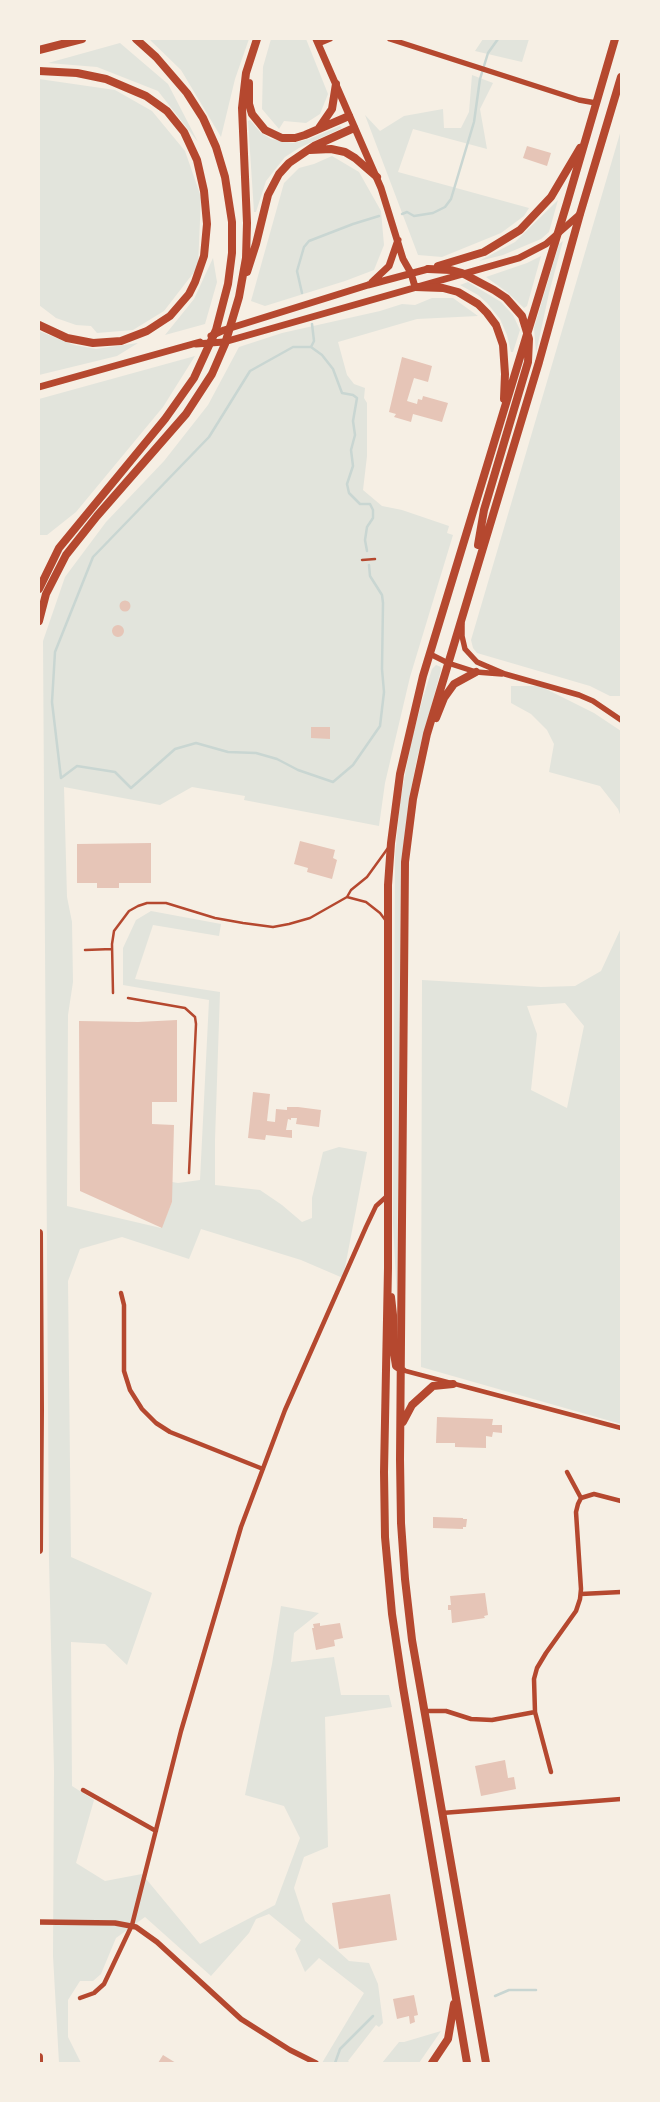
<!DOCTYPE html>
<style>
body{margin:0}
#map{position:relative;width:660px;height:2102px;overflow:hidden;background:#f6efe4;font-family:"DM Sans",sans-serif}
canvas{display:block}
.frame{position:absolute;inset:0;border:40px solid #f6efe4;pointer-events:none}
</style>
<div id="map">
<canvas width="660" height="2102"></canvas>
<div class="frame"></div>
</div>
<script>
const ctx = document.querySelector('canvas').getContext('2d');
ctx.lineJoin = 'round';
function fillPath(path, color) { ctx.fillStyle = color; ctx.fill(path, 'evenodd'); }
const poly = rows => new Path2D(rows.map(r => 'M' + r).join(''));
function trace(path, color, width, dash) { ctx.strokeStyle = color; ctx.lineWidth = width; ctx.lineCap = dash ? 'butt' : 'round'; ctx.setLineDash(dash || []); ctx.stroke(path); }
fillPath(poly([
 [149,39,249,39,235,79,221,137,181,70],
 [271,39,306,39,328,94,320,114,306,123,284,121,279,129,262,109,263,67],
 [483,39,529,39,522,62,475,51],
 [120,43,168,84,198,142,158,91,97,67,48,63],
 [472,75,493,83,480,109,487,149,413,129,398,172,529,208,524,216,501,233,442,257,418,255,365,115,380,131,404,116,443,109,444,128,461,128,469,112],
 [39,79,115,90,152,111,185,151,201,197,198,267,164,311,133,330,97,333,91,326,76,325,56,318,39,305],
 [250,120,261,133,271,139,293,143,309,139,340,126,342,128,299,148,285,157,266,181,256,212,254,212,248,121],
 [621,130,621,696,610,696,590,686,477,653,473,648,471,640],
 [332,156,359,172,381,211,384,245,374,270,345,281,265,306,251,301,284,183,299,168,314,164],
 [558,200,549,232,541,239,503,255,479,261,515,242],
 [563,241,549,293,536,353,534,328,559,244],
 [541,256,527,306,524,308,507,292,486,277,527,263],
 [213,258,217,282,205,324,165,335,194,299],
 [468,282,501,302,513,315,520,330,513,352,511,352,507,335,500,319,487,303,478,295,460,285],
 [432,298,453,298,478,316,417,319,338,342,347,375,354,384,365,388,364,398,367,403,367,456,363,490,382,506,402,510,449,526,447,533,453,535,410,677,385,783,379,826,244,800,245,796,192,787,160,805,64,787,67,897,72,922,73,982,68,1015,67,1206,161,1228,172,1202,172,1182,178,1183,200,1180,209,1000,123,985,123,948,136,920,151,911,221,924,219,936,153,925,135,979,220,992,215,1140,215,1185,260,1190,282,1205,302,1222,312,1218,312,1198,323,1152,339,1147,367,1152,343,1278,301,1260,201,1229,189,1259,122,1237,80,1249,68,1281,71,1557,152,1593,127,1665,105,1644,71,1642,72,1786,94,1800,76,1863,105,1881,142,1874,200,1944,275,1905,300,1838,284,1806,245,1795,272,1664,281,1606,319,1613,294,1633,291,1662,334,1657,341,1695,389,1695,392,1707,325,1717,328,1847,304,1857,294,1888,305,1921,349,1961,369,1963,378,1984,383,2023,379,2027,376,2025,348,2061,350,2063,322,2063,364,1993,319,1958,305,1972,295,1949,301,1940,269,1914,256,1919,249,1933,211,1976,145,1917,116,1938,101,1974,93,1981,80,1981,68,2000,68,2037,81,2063,59,2063,53,1956,54,1771,49,1560,43,641,65,577,106,522,164,461,208,405,239,347,282,333,380,311,402,304,415,305],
 [39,331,74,345,96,349,138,343,117,356,39,375],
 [195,356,163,407,76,512,47,535,39,535,39,399],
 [436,665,441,667,441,670,417,758,409,801,401,865,397,1299,393,1223,395,856,400,802,411,742,422,701,432,669],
 [511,686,540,686,594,713,621,731,621,817,618,809,600,786,549,772,554,744,547,730,531,714,511,703],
 [621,928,621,1424,421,1367,422,980,541,987,575,986,601,971],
 [565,1003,584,1026,567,1108,531,1090,537,1034,527,1006],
 [441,2031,419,2063,382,2063,399,2042,404,2042]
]), '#e2e4dc');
trace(poly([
 [402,214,407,212,414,216,433,213,445,207,451,199,474,122,480,79,488,53,498,39],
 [302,293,297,271,304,247,309,241,353,224,379,216],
 [312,324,314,341,311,347,322,355,333,369,342,393,353,395,357,398,353,421,355,435,351,450,353,466,347,484,349,493,360,504,370,504,373,510,373,518,367,527,365,540,367,551],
 [311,347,293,347,250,371,209,437,93,557,55,652,52,702,61,778,77,766,115,772,131,788,175,749,196,743,228,752,256,753,277,759,298,770,333,782,353,765,380,726,384,692,382,669,383,603,382,595,370,576,369,565],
 [495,1996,509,1990,536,1990],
 [335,2063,340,2049,373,2016]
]), '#c9d6d2', 2.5);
fillPath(poly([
 [527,146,551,153,547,166,523,158],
 [402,357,432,366,428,382,414,378,407,401,417,404,418,399,422,400,423,396,448,403,442,422,413,414,411,422,394,417,396,414,389,412],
 '119.5 606a5.5 5.5 0 1 1 11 0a5.5 5.5 0 1 1-11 0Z',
 '112 631a6 6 0 1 1 12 0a6 6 0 1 1-12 0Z',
 [311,727,330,727,330,739,311,738],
 [300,841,335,850,333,858,337,860,332,879,307,872,308,868,294,864],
 [151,843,151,883,119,883,119,888,97,888,97,883,77,883,77,844],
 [177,1020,177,1102,152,1102,152,1124,174,1125,172,1202,162,1228,80,1191,79,1021,138,1022],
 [253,1092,270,1094,267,1121,275,1122,276,1109,287,1110,287,1107,298,1107,321,1110,319,1127,296,1124,297,1118,291,1118,291,1120,288,1119,286,1130,292,1130,292,1138,266,1135,265,1140,248,1138],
 [437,1417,493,1419,492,1425,502,1425,502,1433,493,1432,492,1437,486,1436,486,1448,455,1447,455,1443,436,1443],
 [433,1517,463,1518,463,1519,467,1519,466,1527,463,1527,463,1529,433,1528],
 [485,1593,488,1615,484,1616,485,1618,452,1623,451,1610,448,1610,448,1605,451,1605,450,1596],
 [320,1623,320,1626,340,1623,343,1638,334,1640,335,1646,316,1650,312,1628,314,1628,313,1624],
 [505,1760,508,1778,514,1777,516,1789,481,1796,475,1766],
 [390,1894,397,1940,339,1949,332,1903],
 [414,1995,418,2015,414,2016,415,2022,410,2024,409,2016,397,2019,393,1999],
 [163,2055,176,2063,158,2063]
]), '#e6c5b7');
trace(poly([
 [362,560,375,559],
 [347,897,366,902,380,913,386,921],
 [85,950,112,949],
 [113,993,112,944,114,931,129,911,138,906,147,903,166,903,215,918,243,923,273,927,289,924,310,918,347,897,351,890,367,877,388,848],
 [128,998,185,1008,195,1017,196,1024,189,1173]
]), '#b5482f', 2.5);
trace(poly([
 [121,1293,124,1305,124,1371,130,1390,142,1409,156,1423,170,1432,263,1469],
 [402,1370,621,1428],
 [567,1472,581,1498],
 [581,1594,621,1592],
 [424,1711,446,1711,471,1719,492,1720,535,1712],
 [551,1772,535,1712,534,1679,537,1668,546,1653,576,1611,580,1599,581,1589,576,1512,578,1504,581,1498,594,1494,621,1501],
 [83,1790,156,1831],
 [442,1813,621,1799],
 [80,1998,94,1993,104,1984,132,1925,181,1731,241,1527,285,1410,366,1227,376,1206,387,1196]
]), '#b5482f', 4.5);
trace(poly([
 [390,39,579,100,596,103],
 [318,44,330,39],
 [462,624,462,636,465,649,477,662,505,674,579,695,593,701,621,720],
 [430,654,448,663,476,672,502,674],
 [39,1922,115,1923,136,1927,157,1942,241,2019,290,2050,316,2063]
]), '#b5482f', 5.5);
trace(poly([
 [316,39,381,188,403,259,411,273,415,287],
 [372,282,389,266,398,240],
 [211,336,224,330,368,285,428,269],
 [196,344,224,342,519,258,546,244,580,214],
 [39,387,200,342]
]), '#b5482f', 7);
trace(poly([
 [438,266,484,252,520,230,551,197,580,148],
 [428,269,451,270,462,273,494,290,506,298,522,316,529,339,528,362,484,510,478,545],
 [415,287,443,288,458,292,478,304,487,313,496,325,503,345,505,374,504,399],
 [436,718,444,698,454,684,476,672],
 [391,1297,393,1315,393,1347,396,1366,402,1370],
 [403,1422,412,1405,433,1386,453,1384],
 [432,2063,448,2039,454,2004],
 [467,2063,403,1687,392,1614,385,1537,384,1472,388,1268,388,885,391,843,400,774,423,676,567,203,615,39],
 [486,2063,412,1640,405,1579,401,1523,400,1459,405,862,413,799,427,734,539,362,580,214,621,77]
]), '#b5482f', 8);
trace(poly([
 [39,50,82,39],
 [39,71,77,73,106,79,146,96,167,111,184,132,197,160,204,191,207,224,204,256,195,282,189,294,170,316,147,331,121,341,93,343,67,338,39,325],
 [249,83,249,104,252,114,265,130,282,138,295,138,305,135,349,116],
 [319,128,332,109,336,84],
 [310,150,331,149,345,152,355,158,377,177],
 [247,272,256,244,268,195,279,174,289,163,314,146,354,128],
 [39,589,59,548,165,419,194,378,216,330,228,284,232,253,232,222,225,177,216,147,203,118,187,93,156,57,136,39],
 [39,621,46,594,66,555,97,516,186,414,212,374,225,344,239,297,246,258,247,223,242,108,246,73,257,39],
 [39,1233,40,1410,39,1550],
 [39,2057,39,2063]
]), '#b5482f', 8);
</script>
